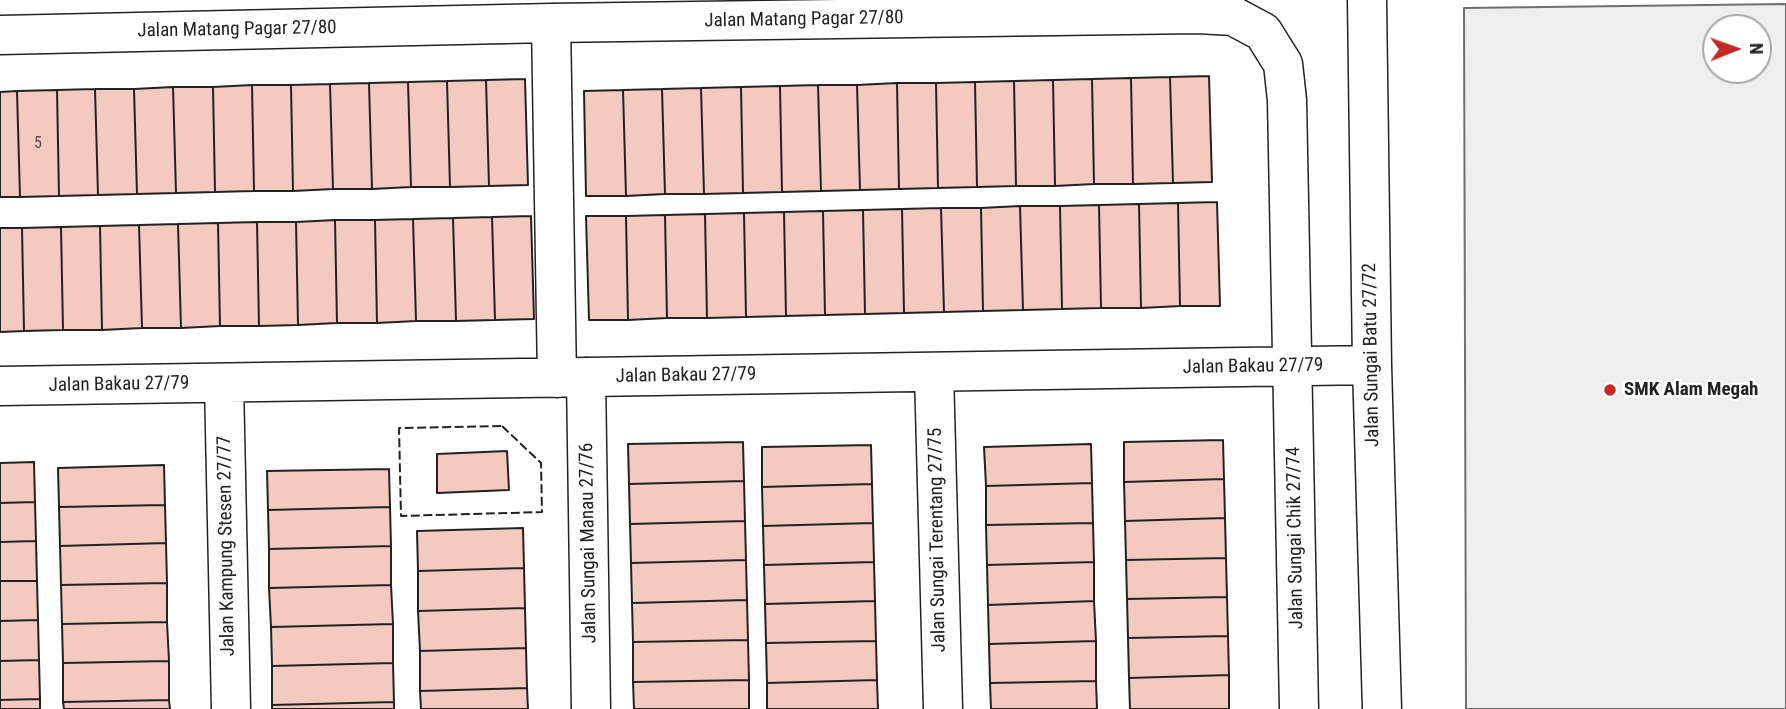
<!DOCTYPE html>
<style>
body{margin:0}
#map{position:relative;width:1786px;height:709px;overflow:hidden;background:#fff;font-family:"Roboto Condensed",sans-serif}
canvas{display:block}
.north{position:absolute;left:1702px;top:14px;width:70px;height:70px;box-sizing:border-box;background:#fff;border:2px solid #a7a7a7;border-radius:50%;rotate:89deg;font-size:19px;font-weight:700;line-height:28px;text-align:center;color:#222}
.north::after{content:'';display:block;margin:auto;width:24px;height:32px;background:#c62828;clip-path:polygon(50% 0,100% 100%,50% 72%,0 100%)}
</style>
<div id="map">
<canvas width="1786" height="709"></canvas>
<div class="north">N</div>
</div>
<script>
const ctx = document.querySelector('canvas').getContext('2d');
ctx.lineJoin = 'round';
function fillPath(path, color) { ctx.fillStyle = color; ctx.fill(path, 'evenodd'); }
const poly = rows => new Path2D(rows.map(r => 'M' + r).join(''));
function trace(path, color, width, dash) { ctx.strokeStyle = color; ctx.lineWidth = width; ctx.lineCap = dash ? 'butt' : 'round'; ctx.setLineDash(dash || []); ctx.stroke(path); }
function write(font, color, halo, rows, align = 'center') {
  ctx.font = font + ' "Roboto Condensed",sans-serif'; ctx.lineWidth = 5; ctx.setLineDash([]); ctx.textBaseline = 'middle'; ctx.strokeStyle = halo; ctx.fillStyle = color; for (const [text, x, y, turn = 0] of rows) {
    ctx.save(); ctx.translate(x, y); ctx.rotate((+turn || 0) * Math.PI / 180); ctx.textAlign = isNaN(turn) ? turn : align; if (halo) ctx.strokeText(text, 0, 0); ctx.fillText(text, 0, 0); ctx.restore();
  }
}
const green = poly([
 [1786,4,1786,709,1466,709,1464,8,1786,4],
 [1716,28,1758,28,1758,70,1716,70,1716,28]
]);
fillPath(green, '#eee');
trace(green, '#6f6f6f', 2);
const building = poly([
 [1209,76,1212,182,1173,183,1170,77,1209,76],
 [1170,77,1173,183,1133,184,1131,78,1170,77],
 [1131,78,1133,184,1094,184,1092,79,1131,78],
 [525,79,528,185,489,186,486,80,525,79],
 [1092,79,1094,184,1055,186,1053,80,1092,79],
 [486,80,489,186,450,187,447,81,486,80],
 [1053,80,1055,186,1016,186,1014,81,1053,80],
 [447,81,450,187,411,187,408,82,447,81],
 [1014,81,1016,186,977,187,975,82,1014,81],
 [408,82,411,187,372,189,369,83,408,82],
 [975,82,977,187,938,188,936,83,975,82],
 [369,83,372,189,333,189,330,84,369,83],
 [897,83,899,189,860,190,857,85,897,83],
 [897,83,936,83,938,188,899,189,897,83],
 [330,84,333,189,293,191,291,85,330,84],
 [252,85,254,191,215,192,213,87,252,85],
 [252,85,291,85,293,191,254,191,252,85],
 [818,85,821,191,782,192,780,86,818,85],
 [818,85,857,85,860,190,821,191,818,85],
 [780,86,782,192,743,193,741,87,780,86],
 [173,87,176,193,137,194,134,89,173,87],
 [173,87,213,87,215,192,176,193,173,87],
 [741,87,743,193,704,194,701,88,741,87],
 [701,88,704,194,665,194,662,89,701,88],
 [95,89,98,195,59,196,57,90,95,89],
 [95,89,134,89,137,194,98,195,95,89],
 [662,89,665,194,626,196,623,90,662,89],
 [57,90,59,196,20,197,17,91,57,90],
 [623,90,626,196,586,196,584,91,623,90],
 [17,91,20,197,0,197,0,92,17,91],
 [1217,202,1220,306,1180,306,1178,203,1217,202],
 [1178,203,1180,306,1141,308,1139,204,1178,203],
 [1139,204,1141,308,1101,308,1099,205,1139,204],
 [1099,205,1101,308,1062,309,1060,206,1099,205],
 [1020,206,1060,206,1062,309,1023,310,1020,206],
 [1020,206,1023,310,983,311,981,208,1020,206],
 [941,208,981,208,983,311,944,312,941,208],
 [941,208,944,312,904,313,902,209,941,208],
 [902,209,904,313,865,314,863,210,902,209],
 [863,210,865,314,825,315,823,211,863,210],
 [823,211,825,315,786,316,784,212,823,211],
 [784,212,786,316,746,317,744,213,784,212],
 [744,213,746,317,707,318,705,214,744,213],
 [705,214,707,318,667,318,665,215,705,214],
 [665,215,667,318,628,320,626,216,665,215],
 [531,216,534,319,495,320,492,217,531,216],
 [586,216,626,216,628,320,589,320,586,216],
 [492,217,495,320,456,321,453,218,492,217],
 [453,218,456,321,416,321,413,219,453,218],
 [413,219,416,321,377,323,375,220,413,219],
 [335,220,375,220,377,323,337,323,335,220],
 [335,220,337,323,298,325,296,222,335,220],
 [257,222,296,222,298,325,259,326,257,222],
 [257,222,259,326,220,326,218,223,257,222],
 [218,223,220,326,181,328,178,224,218,223],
 [178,224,181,328,142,328,139,225,178,224],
 [139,225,142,328,102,330,100,226,139,225],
 [100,226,102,330,63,330,61,227,100,226],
 [61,227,63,330,24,331,22,228,61,227],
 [0,228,22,228,24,331,0,332,0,228],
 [1223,440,1224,479,1124,482,1124,442,1223,440],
 [743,442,744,481,629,484,628,444,743,442],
 [1091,444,1092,483,986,486,984,447,1091,444],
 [871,445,872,484,762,487,762,447,871,445],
 [507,451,509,490,437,493,437,454,507,451],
 [34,462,35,502,0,503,0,463,34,462],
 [164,465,165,505,59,507,58,468,164,465],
 [389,469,390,507,268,510,267,471,389,469],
 [1224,479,1225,518,1125,521,1124,482,1224,479],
 [744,481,745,521,630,524,629,484,744,481],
 [1092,483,1093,523,986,525,986,486,1092,483],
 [872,484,873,523,763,526,762,487,872,484],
 [35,502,36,541,0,542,0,503,35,502],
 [165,505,166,543,60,546,59,507,165,505],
 [390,507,391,546,269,549,268,510,390,507],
 [1225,518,1226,558,1126,560,1125,521,1225,518],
 [745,521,746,560,631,563,630,524,745,521],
 [873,523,874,562,764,565,763,526,873,523],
 [1093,523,1094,562,987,565,986,525,1093,523],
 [523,528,524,568,418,571,417,531,523,528],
 [36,541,37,581,0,581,0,542,36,541],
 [166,543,167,583,61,585,60,546,166,543],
 [391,546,391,585,269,588,269,549,391,546],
 [1226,558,1227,597,1127,599,1126,560,1226,558],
 [746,560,747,600,632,603,631,563,746,560],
 [874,562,875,601,765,604,764,565,874,562],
 [1094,562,1094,601,988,605,987,565,1094,562],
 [524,568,525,608,418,611,418,571,524,568],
 [0,581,37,581,38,620,0,621,0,581],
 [167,583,167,622,62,624,61,585,167,583],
 [391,585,393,624,271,627,269,588,391,585],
 [1227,597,1228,636,1128,638,1127,599,1227,597],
 [747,600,748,640,633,642,632,603,747,600],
 [875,601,876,641,766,643,765,604,875,601],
 [1094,601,1096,641,989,644,988,605,1094,601],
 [525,608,526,648,420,651,418,611,525,608],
 [38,620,39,660,0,661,0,621,38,620],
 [167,622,169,661,63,663,62,624,167,622],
 [393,624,393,663,272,666,271,627,393,624],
 [1228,636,1229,675,1129,678,1128,638,1228,636],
 [748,640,749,680,633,682,633,642,748,640],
 [876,641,877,680,767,683,766,643,876,641],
 [1096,641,1096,681,990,683,989,644,1096,641],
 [526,648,527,688,420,691,420,651,526,648],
 [39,660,40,699,0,700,0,661,39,660],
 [169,661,169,700,63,702,63,663,169,661],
 [393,663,394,702,272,705,272,666,393,663],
 [1229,675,1229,709,1130,709,1129,678,1229,675],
 [749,680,749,709,634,709,633,682,749,680],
 [877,680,878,709,767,709,767,683,877,680],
 [1096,681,1097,709,991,709,990,683,1096,681],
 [527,688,528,709,421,709,420,691,527,688],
 [40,699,40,709,0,709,0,700,40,699],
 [169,700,170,709,64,709,63,702,169,700],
 [394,702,394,709,272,709,272,705,394,702]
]);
fillPath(building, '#f3c9c0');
trace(building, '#222', 2);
const minor = poly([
 [1367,0,1372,365,1382,709],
 [551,23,557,378],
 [0,35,551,23,1198,14,1233,16,1263,32,1283,64,1287,100,1299,709],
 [934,372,943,709],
 [586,377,591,709],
 [224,383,231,709],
 [0,386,1372,365]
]);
trace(minor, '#222', 41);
trace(minor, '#fff', 38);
trace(poly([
 [502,426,541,463,542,512,401,516,399,428,502,426]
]), '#222', 2, [9, 3.5]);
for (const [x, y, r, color] of [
 [1610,390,7,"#c62828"]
]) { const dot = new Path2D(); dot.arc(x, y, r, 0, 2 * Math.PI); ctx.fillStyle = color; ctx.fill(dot); trace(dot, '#fff', 2.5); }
write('16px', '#564c4a', null, [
 ["5",38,144]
]);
write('19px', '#222', '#fff', [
 ["Jalan Matang Pagar 27/80",804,20,-1],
 ["Jalan Matang Pagar 27/80",237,30,-1],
 ["Jalan Sungai Batu 27/72",1372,355,-91],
 ["Jalan Bakau 27/79",1253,367,-1],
 ["Jalan Bakau 27/79",686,376,-1],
 ["Jalan Bakau 27/79",119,385,-1],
 ["Jalan Sungai Chik 27/74",1296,538,-91],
 ["Jalan Sungai Terentang 27/75",938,540,-91],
 ["Jalan Sungai Manau 27/76",589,543,-91],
 ["Jalan Kampung Stesen 27/77",227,546,-91]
]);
write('bold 19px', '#222', '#fff', [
 ["SMK Alam Megah",1624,390]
], 'left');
</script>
